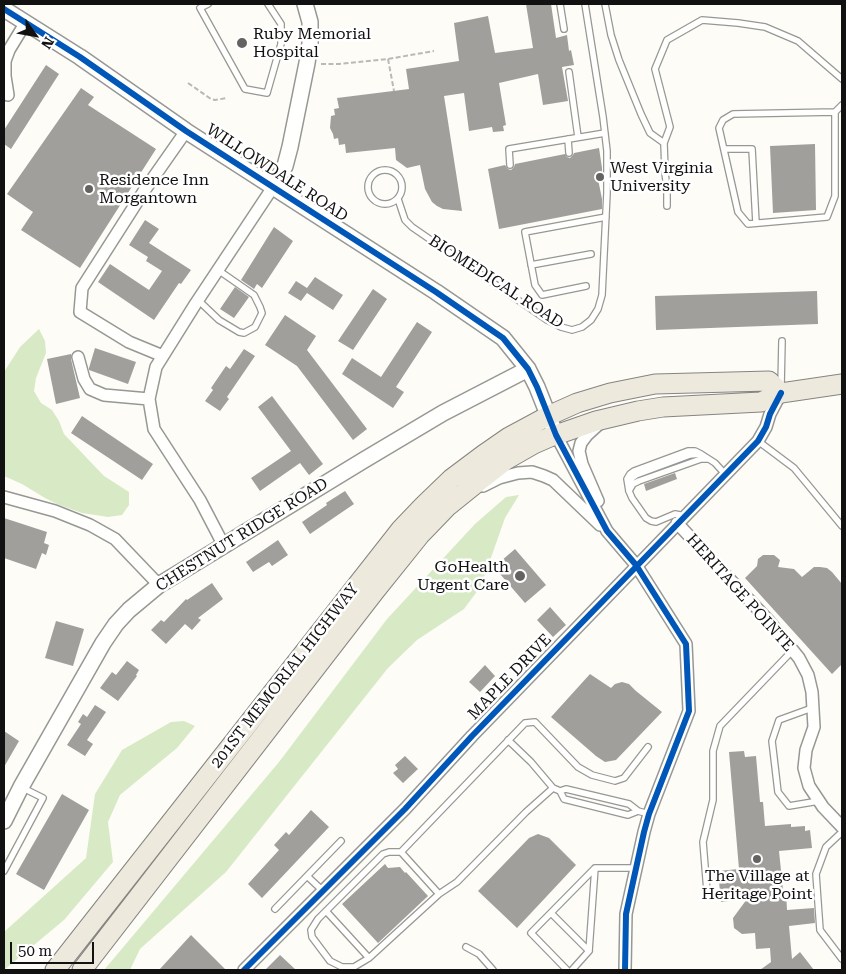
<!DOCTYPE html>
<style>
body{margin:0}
#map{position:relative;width:846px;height:974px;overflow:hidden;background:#fdfcf7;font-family:"Roboto Serif",serif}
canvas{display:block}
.frame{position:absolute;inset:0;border:5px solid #111;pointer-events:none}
.north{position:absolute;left:10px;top:10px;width:50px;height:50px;-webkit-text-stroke:4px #fff;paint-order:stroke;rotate:122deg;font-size:14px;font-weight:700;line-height:20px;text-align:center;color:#111}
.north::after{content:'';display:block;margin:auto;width:18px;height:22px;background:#111;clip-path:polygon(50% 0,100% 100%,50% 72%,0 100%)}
.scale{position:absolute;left:10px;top:942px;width:84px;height:22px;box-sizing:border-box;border:2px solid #111;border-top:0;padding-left:6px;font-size:15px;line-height:18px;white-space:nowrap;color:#111;-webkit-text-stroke:4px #fff;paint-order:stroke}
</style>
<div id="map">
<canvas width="846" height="974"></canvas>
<div class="frame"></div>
<div class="north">N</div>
<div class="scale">50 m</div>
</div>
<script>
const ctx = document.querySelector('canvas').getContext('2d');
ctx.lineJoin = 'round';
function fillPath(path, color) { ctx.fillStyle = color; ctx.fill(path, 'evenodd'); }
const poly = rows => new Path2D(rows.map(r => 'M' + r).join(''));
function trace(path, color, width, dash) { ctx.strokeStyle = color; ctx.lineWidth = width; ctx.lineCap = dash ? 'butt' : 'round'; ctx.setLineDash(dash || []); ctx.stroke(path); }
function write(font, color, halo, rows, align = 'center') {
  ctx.font = font + ' "Roboto Serif",serif'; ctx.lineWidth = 5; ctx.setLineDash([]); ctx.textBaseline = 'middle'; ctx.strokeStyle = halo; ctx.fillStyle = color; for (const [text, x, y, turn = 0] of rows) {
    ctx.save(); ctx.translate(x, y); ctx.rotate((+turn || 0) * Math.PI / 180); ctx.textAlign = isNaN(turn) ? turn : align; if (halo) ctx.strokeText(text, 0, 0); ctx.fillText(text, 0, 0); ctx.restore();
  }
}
fillPath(poly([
 [39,329,45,341,46,353,36,378,34,391,41,403,52,410,59,421,64,434,104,476,129,492,129,505,122,515,108,517,82,513,57,504,45,498,22,484,4,476,4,372,20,347],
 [519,495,505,518,481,586,464,609,417,640,388,668,226,872,140,949,130,970,104,970,279,762,387,619,475,524,506,497],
 [184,721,195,726,177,748,120,795,108,822,113,862,64,920,4,970,4,932,86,858,95,794,122,750,171,722]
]), '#d8eac5');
fillPath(poly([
 [526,4,551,4,556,38,567,35,569,51,571,50,574,65,562,67,568,101,543,105,538,74,499,83,506,125,503,126,504,131,493,132,492,127,469,131,464,93,444,96,462,211,443,209,437,206,432,202,425,189,420,165,407,168,396,160,395,148,346,153,345,144,339,145,338,138,334,139,333,134,330,128,331,116,335,115,334,109,339,108,337,98,409,89,406,69,459,61,454,23,488,16,495,53,533,48],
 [46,65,59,74,11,149,4,144,4,130],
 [81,88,94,97,88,105,156,149,80,268,21,230,33,212,7,194],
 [815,144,816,210,773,213,770,146],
 [599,148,602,168,602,178,598,179,602,199,602,209,499,229,488,169,505,165,508,169,511,170,514,167,515,164,565,154,567,157,570,158,573,155,574,153],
 [145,220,159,229,149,243,191,270,181,284,179,283,154,320,98,282,110,264,149,290,162,271,146,261,148,257,129,245],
 [274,227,293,241,262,288,257,284,254,289,241,280],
 [315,277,343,295,333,310,307,293,301,301,288,293,296,281,307,288],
 [235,287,249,297,234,318,220,309],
 [373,289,387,299,353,350,338,341],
 [817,291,818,324,656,330,655,296],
 [285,315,316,336,307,350,367,429,353,440,297,366,265,345],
 [417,322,432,332,396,387,404,392,393,408,342,374,352,358,381,377],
 [95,348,136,362,128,384,89,370,89,368],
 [244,349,255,356,227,397,229,399,220,411,205,401,213,390,211,388,226,366,230,369],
 [71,354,71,359,80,398,56,404,47,359],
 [272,396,323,464,309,475,300,463,260,491,251,478,291,451,258,407],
 [82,416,153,464,142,480,71,433],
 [675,473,677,479,646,491,644,484],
 [345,491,354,504,310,534,302,522,327,505,326,503],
 [4,518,47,532,44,543,49,545,46,555,42,553,36,569,4,558],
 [278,540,288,555,272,566,269,562,253,572,246,562],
 [515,549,546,585,525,603,494,567],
 [763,555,774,555,780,560,778,567,794,569,802,577,814,567,820,567,827,568,832,572,842,584,842,664,832,674,745,578,757,566,758,559],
 [212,583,223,599,198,618,201,620,192,630,185,624,166,644,151,630,161,620,164,622,186,599,187,600],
 [550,607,566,625,553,637,537,620],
 [56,621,84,629,73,666,45,658],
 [127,661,139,670,136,675,137,676,118,701,100,688,112,672,116,675],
 [485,665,495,676,480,692,469,682],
 [590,674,611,688,615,684,622,682,629,684,636,691,662,712,616,760,605,762,596,756,551,717],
 [95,705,106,712,87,740,93,744,85,756,67,745,81,724,78,722,83,714,87,717],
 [4,731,19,741,4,767],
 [744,751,745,757,756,756,760,802,763,802,765,826,791,824,791,827,805,826,805,831,810,830,812,848,779,851,783,890,786,890,787,910,814,908,815,923,789,926,792,959,800,952,814,970,760,970,771,962,770,948,756,949,755,933,742,934,734,928,733,918,747,899,721,902,718,871,739,869,729,752],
 [405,756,418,769,403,783,393,773,398,769,395,765],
 [62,794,89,810,44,890,16,874],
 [311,810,329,827,262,898,248,884,279,850,274,845,286,832,289,835],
 [538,834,549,838,576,865,517,928,478,891,529,838],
 [385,864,388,868,400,867,405,873,406,872,428,896,378,943,342,904],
 [191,935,226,970,159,970],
 [280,955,296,970,265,970]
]), '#a19f9c');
const service = poly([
 [208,4,200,8,245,89,267,93,281,44,281,24,268,4],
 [560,4,564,29],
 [605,4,611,35,619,60,641,114,650,133,664,143],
 [569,72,578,137],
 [835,112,835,196,827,217,748,224,738,212,719,128,723,120,733,114,835,112,842,105],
 [568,139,569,153],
 [724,149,752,149,756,223],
 [510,165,509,149,605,133],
 '368 187a17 17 0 1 1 34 0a17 17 0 1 1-34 0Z',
 [398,199,405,220,412,227,547,320,561,327,572,330,582,327,591,320,598,309,602,295,607,193,607,151,603,117,585,4],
 [667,206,667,188,665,173,664,143,670,127,655,69,667,40,702,20,738,23,765,27,798,41,842,79],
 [531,265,591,254],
 [586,286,542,295,535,285,525,232,606,217],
 [198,300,219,320,239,332,244,333,255,327,262,313,260,307,254,295,218,270],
 [781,386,782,341],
 [758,441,794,468,842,526],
 [628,484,632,478,636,475,690,455,701,454,715,463,725,474],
 [629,491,633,484,639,481,701,459,708,459],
 [685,516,675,514,656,522,651,521,646,518,632,498,629,491,627,479,630,474,634,471,688,451,695,451,701,454],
 [812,708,779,720,772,741,778,792,789,806,819,801],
 [508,740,531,762,553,788,560,791,564,799,628,815,638,811],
 [553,788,526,812,457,882,439,894,369,958,354,967,342,967,330,961,312,937,311,930,318,919,383,854,389,852,401,852,525,723,535,722,578,767,592,775,615,781,624,778,648,747],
 [560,791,566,789,629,804,638,811,649,814],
 [842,832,826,847,816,874,820,930,842,959],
 [401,852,439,894],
 [4,871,43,798,21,787],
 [307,876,323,891],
 [707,891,703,842,713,800,713,751,720,726,793,650],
 [275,909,341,841],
 [326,911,369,958],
 [551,913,589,951],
 [466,947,479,954,493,970],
 [567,970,531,933,595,868,636,868],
 [572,970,589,951,595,868]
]);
const minor = poly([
 [8,95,5,76,5,61,9,50,26,22],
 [163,356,129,342,80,312,82,288,144,191,186,131],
 [78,357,84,379,90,389,104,395,149,399],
 [598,425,587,435,581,443,579,451,582,464,598,501],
 [556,435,607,531,636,565,686,644,689,711,649,814,644,832,626,914,625,970],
 [483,486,499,478,518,473,532,472,544,476,553,480,600,525],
 [4,497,55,511,90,525,115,539,159,585],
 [677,523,768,620,799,658,808,675,812,692,814,727,806,750,804,768,809,786,823,807,842,827],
 [224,546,200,500,154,429,149,399,156,367,196,303,273,187],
 [244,970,405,809,472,736,758,441,766,427,770,414,781,393]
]);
const tertiary = poly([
 [4,9,80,57,186,131,436,292,503,338,528,369,537,387,556,435],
 [273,187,285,166,290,147,307,63,310,43,310,22,305,4],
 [4,821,21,787,103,643,116,624,129,610,159,585,364,460,443,413,528,369]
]);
const primary = poly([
 [55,970,401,529,424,505,451,479,483,455,509,437,548,416,577,403,610,393,655,384,769,381,781,393],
 [82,970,375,591,420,535,448,506,479,481,506,460,534,444,550,437,596,421,638,411,663,407,761,402,781,393,842,384]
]);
trace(service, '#979795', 8);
trace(minor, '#979795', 14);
trace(tertiary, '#979795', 18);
trace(primary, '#858482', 21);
trace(poly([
 [388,59,394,91],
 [321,64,339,64,388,59,434,51],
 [188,83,211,99,215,100,227,98]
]), '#b9b9b8', 2, [5, 2.5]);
trace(service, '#fffffe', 5.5);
trace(minor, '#fffffe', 11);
trace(tertiary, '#fffffe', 15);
trace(primary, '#ede9dc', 19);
trace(poly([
 [4,9,80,57,186,131,436,292,503,338,528,369,537,387,556,435,607,531,636,565,686,644,689,711,649,814,644,832,626,914,625,970],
 [244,970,405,809,472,736,758,441,766,427,770,414,781,393]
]), '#0057b8', 6);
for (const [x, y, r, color] of [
 [242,43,6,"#646362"],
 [600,177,5,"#646362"],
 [89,189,5,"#646362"],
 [520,576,6,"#646362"],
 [757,859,5,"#646362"]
]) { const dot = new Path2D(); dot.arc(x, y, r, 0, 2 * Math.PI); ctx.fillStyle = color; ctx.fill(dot); trace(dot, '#fff', 2); }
write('16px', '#111', '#fff', [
 ["Ruby Memorial",253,34],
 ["Hospital",253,52],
 ["West Virginia",610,168],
 ["University",610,186],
 ["Residence Inn",99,180],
 ["Morgantown",99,198],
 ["GoHealth",509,567,"right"],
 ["Urgent Care",509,585,"right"],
 ["The Village at",757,876,"center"],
 ["Heritage Point",757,894,"center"]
], 'left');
write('16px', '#111', '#fff', [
 ["WILLOWDALE ROAD",277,173,33],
 ["BIOMEDICAL ROAD",496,282,33],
 ["CHESTNUT RIDGE ROAD",242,535,-32],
 ["HERITAGE POINTE",740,593,48],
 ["201ST MEMORIAL HIGHWAY",285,676,-52],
 ["MAPLE DRIVE",510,677,-46]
]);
</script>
